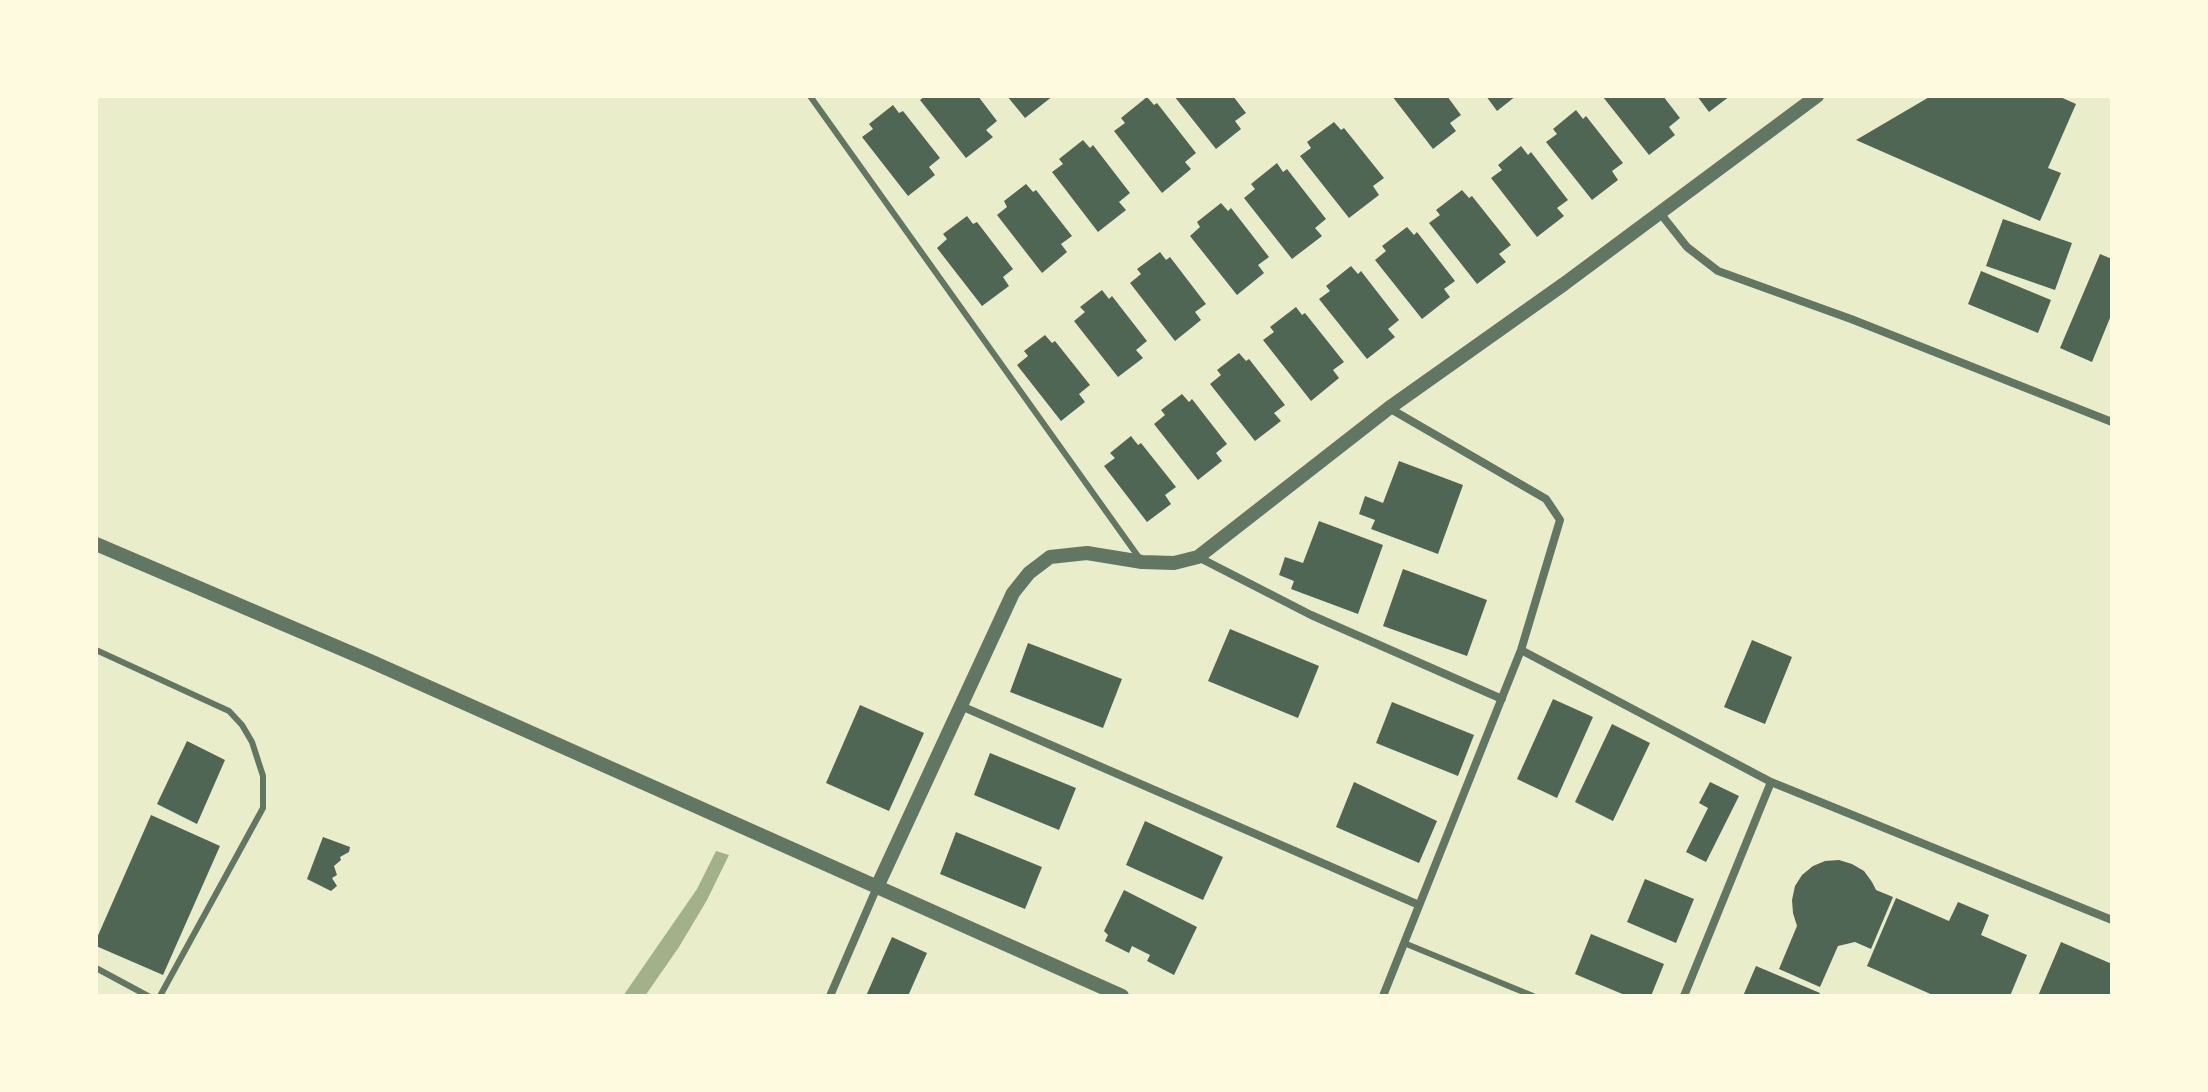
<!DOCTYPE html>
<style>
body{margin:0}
#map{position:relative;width:2208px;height:1092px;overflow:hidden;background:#e9edc9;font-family:"Asap Condensed",sans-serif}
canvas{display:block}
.frame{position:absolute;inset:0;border:98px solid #fefae0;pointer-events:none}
</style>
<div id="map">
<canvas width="2208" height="1092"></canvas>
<div class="frame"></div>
</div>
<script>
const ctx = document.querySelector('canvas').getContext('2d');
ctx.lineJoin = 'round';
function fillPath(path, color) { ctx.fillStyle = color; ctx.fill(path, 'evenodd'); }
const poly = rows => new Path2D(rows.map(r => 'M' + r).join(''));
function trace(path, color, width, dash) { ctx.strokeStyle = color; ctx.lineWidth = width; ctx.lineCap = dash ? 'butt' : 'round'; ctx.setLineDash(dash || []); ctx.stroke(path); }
fillPath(poly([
 [716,851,729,855,707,900,679,947,645,996,623,996,697,889]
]), '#a3b18a');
fillPath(poly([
 [925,96,978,96,997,121,986,130,993,137,966,158,920,100],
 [1007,96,1053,96,1025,118],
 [1174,96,1233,96,1246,113,1235,121,1241,129,1216,149],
 [1392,96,1447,96,1461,115,1450,123,1456,131,1433,149],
 [1486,96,1516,96,1497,111],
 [1605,96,1663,96,1680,118,1669,127,1675,135,1649,155,1603,97],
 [1697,96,1730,96,1709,112],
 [1931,96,2058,96,2076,104,2048,168,2061,173,2040,221,1856,140],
 [1147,97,1154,105,1157,103,1196,153,1185,162,1191,169,1162,193,1114,131,1125,123,1121,118],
 [893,105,899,113,903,111,940,158,929,167,935,175,908,196,862,137,873,129,869,124],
 [1576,110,1583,119,1586,116,1623,163,1612,171,1618,180,1592,200,1546,142,1557,134,1553,129],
 [1334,122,1341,130,1344,128,1384,178,1373,186,1379,195,1349,218,1300,156,1311,148,1307,142],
 [1083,140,1090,148,1093,145,1130,193,1119,202,1126,210,1098,232,1052,172,1063,164,1059,159],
 [1521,146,1528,155,1531,152,1568,200,1557,208,1564,216,1537,237,1491,178,1502,170,1498,165],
 [1277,163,1283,172,1287,169,1326,219,1315,228,1322,236,1292,259,1244,198,1255,189,1251,184],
 [1026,184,1033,192,1036,190,1072,236,1061,244,1067,252,1042,273,997,215,1007,207,1004,201],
 [1462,190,1469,198,1472,196,1511,245,1499,254,1506,262,1477,284,1429,223,1440,215,1436,210],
 [1221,203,1228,211,1231,208,1269,257,1258,265,1264,273,1237,295,1190,236,1200,227,1197,222],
 [967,216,973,224,977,222,1013,269,1003,277,1009,286,982,306,937,248,947,239,943,234],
 [2003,219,2072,243,2055,290,1986,266],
 [1407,227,1414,235,1417,232,1455,281,1444,289,1450,297,1422,319,1375,260,1386,251,1382,246],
 [1160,252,1166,260,1170,257,1206,304,1195,312,1201,320,1175,341,1130,283,1141,274,1137,269],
 [2100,254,2112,259,2112,313,2092,362,2060,348],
 [1351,266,1358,274,1361,271,1399,320,1388,329,1395,337,1367,359,1319,299,1330,291,1326,286],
 [1981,271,2051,300,2038,333,1968,304],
 [1102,290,1109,299,1112,296,1147,341,1136,350,1143,358,1118,377,1074,321,1085,312,1080,307],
 [1296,307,1302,315,1305,313,1344,362,1333,370,1339,378,1311,401,1263,340,1274,332,1270,327],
 [1045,335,1052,343,1055,341,1090,385,1079,394,1085,402,1061,421,1017,365,1028,356,1024,351],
 [1239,353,1246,361,1249,359,1285,405,1274,413,1281,421,1255,441,1210,384,1221,375,1217,370],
 [1182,394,1189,402,1192,399,1227,444,1216,453,1222,461,1198,480,1154,424,1165,415,1161,410],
 [1131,436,1138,445,1141,443,1176,487,1165,495,1171,504,1147,522,1104,466,1115,458,1110,453],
 [1399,461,1463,485,1438,554,1371,529,1375,520,1359,514,1365,496,1383,503],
 [1319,521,1383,545,1358,614,1291,589,1294,581,1279,575,1285,557,1303,563],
 [1403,569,1487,600,1467,656,1383,626],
 [1230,629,1319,666,1298,718,1208,681],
 [1752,640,1792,657,1765,724,1724,707],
 [1028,643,1122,679,1103,728,1010,692],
 [1553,699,1593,717,1557,798,1517,779],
 [1392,702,1474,735,1458,776,1376,743],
 [860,705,924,733,889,811,826,783],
 [1612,724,1650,743,1613,821,1575,802],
 [187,741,225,760,197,824,157,804],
 [990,753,1076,788,1059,830,974,795],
 [1354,782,1437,821,1419,863,1336,827],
 [1710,782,1739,796,1706,862,1686,852,1708,808,1699,803],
 [151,815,220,846,163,975,96,946,96,940],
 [1145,821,1223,857,1203,900,1126,865],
 [956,832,1042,867,1025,909,940,874],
 [323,837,350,847,349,852,340,857,341,860,334,866,337,875,332,878,337,886,331,891,307,879],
 [1839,860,1852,864,1864,871,1872,882,1876,890,1893,897,1871,949,1855,942,1838,946,1820,987,1779,969,1797,926,1793,913,1792,900,1795,886,1802,875,1813,866,1825,861],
 [1645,879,1694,899,1676,943,1627,922],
 [1124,890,1197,927,1174,975,1147,961,1150,955,1132,946,1129,953,1105,941,1108,935,1104,931],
 [1896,898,1949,921,1958,902,1989,915,1981,935,2027,955,2010,996,1935,996,1867,966],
 [1591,934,1664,964,1651,996,1627,996,1575,974],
 [892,937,927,953,908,996,866,996],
 [2061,942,2112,964,2112,996,2038,996],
 [1756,966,1820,993,1818,996,1743,996]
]), '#4f6655');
trace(poly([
 [810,96,1140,559],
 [96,650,229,711,242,725,252,742,263,776,263,808,160,996],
 [1404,943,1533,996],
 [96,968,148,996]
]), '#617663', 6);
trace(poly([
 [1660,213,1687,247,1718,271,1851,319,2112,422],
 [1198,557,1311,615,1502,699],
 [1521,650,1771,782],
 [961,706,1419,905],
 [830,996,877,887],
 [1383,996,1521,650,1560,520,1546,499,1389,408],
 [1684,996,1771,782,2112,920]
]), '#617663', 8);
trace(poly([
 [96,544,370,661,1122,996],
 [877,887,1013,593,1029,573,1050,557,1087,553,1142,562,1174,563,1198,557,1389,408,1564,284,1817,96]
]), '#617663', 14);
</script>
